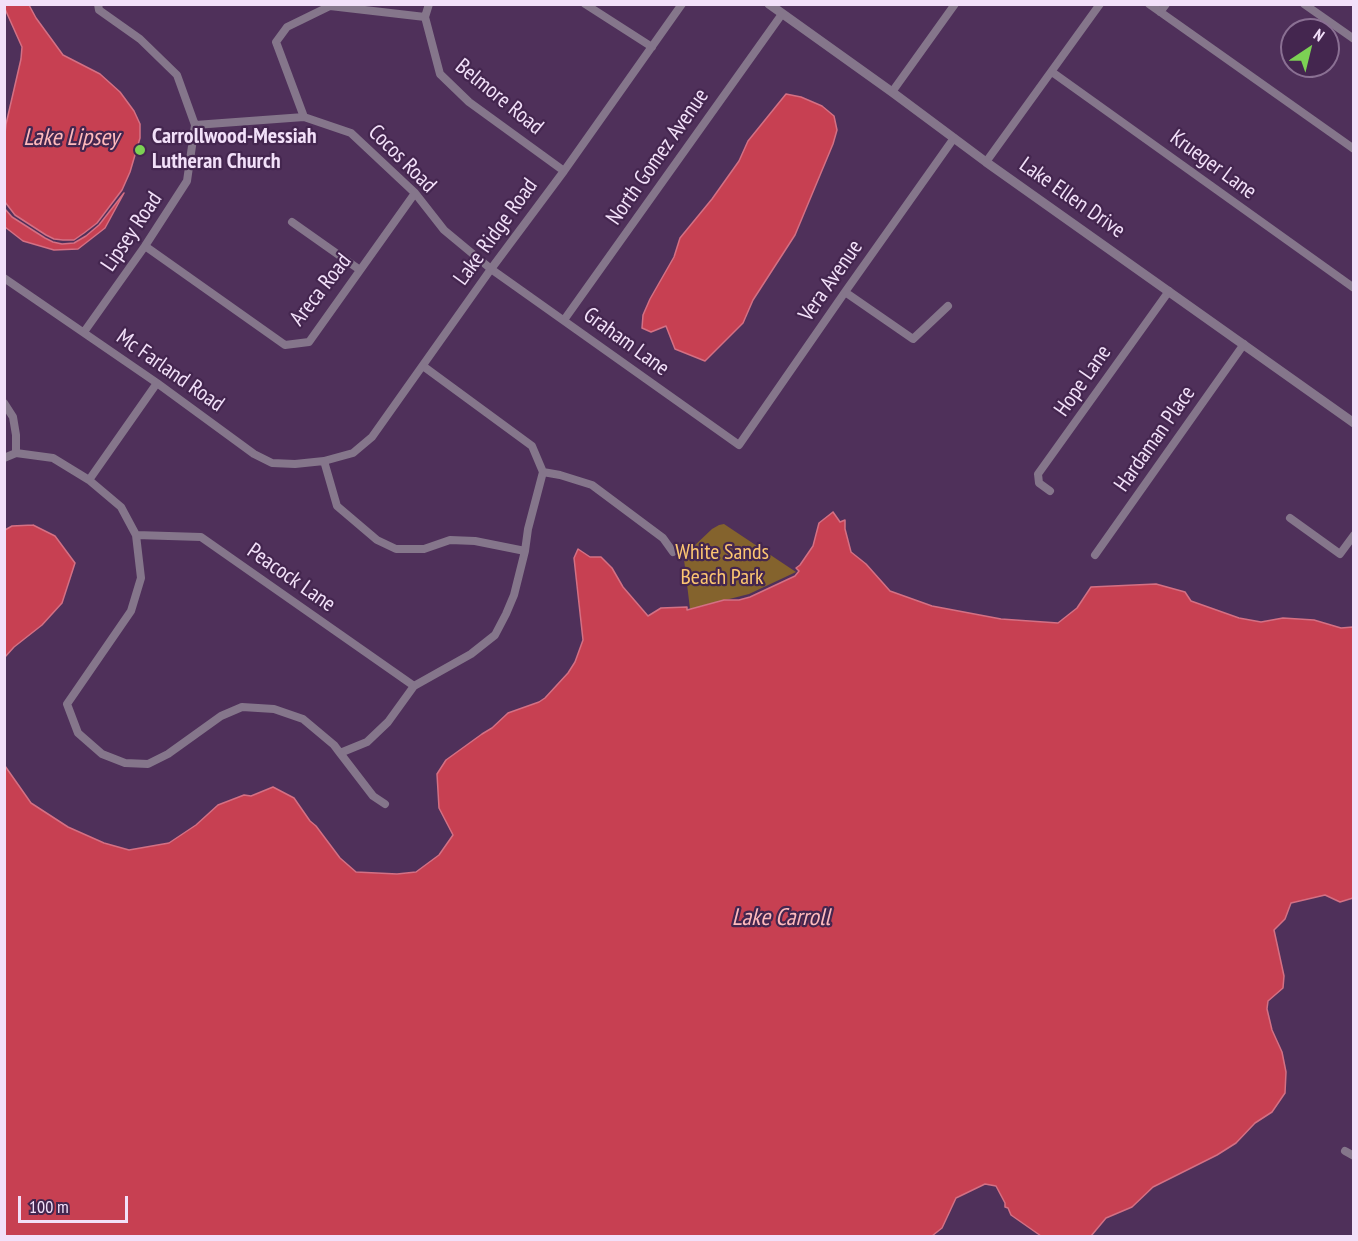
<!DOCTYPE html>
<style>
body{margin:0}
#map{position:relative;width:1358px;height:1241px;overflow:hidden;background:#4f305a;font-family:"PT Sans Narrow",sans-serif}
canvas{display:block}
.frame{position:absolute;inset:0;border:6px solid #f2e0f9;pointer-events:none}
.north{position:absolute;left:1280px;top:18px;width:60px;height:60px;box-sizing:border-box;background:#44264f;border:2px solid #8a7093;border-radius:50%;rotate:35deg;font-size:16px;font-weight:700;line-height:24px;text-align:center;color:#f2e0f9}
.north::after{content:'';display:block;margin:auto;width:21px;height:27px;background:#7cd154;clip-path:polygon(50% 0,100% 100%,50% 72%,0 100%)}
.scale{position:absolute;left:18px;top:1196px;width:110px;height:27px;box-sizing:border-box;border:3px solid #f2e0f9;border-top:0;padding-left:8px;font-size:18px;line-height:21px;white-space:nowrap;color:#f2e0f9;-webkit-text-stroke:4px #44264f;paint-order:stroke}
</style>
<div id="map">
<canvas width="1358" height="1241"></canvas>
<div class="frame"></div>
<div class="north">N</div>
<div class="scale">100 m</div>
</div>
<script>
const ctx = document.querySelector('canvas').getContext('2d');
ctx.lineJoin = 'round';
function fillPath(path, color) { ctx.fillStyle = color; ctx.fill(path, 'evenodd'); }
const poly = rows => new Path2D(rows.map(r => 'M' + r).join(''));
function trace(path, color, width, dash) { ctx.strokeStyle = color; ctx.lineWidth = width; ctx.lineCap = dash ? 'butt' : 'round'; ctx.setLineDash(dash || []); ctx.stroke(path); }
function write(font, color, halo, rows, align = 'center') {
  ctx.font = font + ' "PT Sans Narrow",sans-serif'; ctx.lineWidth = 4.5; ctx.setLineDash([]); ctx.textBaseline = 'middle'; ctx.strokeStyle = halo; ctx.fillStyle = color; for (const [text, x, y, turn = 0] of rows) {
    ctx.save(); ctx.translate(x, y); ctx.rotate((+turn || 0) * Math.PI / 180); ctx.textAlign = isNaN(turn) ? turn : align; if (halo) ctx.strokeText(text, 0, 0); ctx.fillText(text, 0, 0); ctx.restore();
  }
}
fillPath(poly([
 [724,524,796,572,749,594,690,609,683,551,693,547,712,529,719,525]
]), '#84632d');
const water = poly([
 [5,4,29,5,36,18,63,55,100,74,120,92,134,111,140,124,140,138,130,172,122,190,97,223,84,233,74,240,63,240,54,239,46,235,15,215,5,202,4,144,6,124,21,59,22,47,5,9,5,4],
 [786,94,801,97,822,106,834,116,837,130,833,144,795,235,753,300,743,323,705,361,675,349,666,326,651,332,642,328,643,315,650,299,674,257,680,238,712,199,739,161,748,141,786,94],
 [124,193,105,228,78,249,54,250,23,241,5,227,5,209,12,217,45,238,53,242,62,244,74,243,86,236,99,225,124,193],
 [833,512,840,522,845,520,845,529,851,552,866,564,890,591,932,606,1001,619,1058,623,1077,608,1091,587,1156,584,1185,592,1191,601,1239,618,1261,622,1283,618,1314,620,1341,628,1353,627,1353,898,1340,902,1325,895,1291,903,1285,919,1274,930,1284,976,1283,988,1268,1001,1267,1009,1272,1030,1282,1052,1286,1072,1285,1093,1272,1112,1255,1123,1236,1143,1217,1155,1153,1187,1132,1207,1106,1218,1091,1236,1041,1236,1011,1215,1008,1208,1005,1207,1005,1203,996,1186,985,1184,956,1198,942,1228,932,1236,5,1236,5,766,31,803,68,827,104,843,129,850,169,843,196,825,218,805,244,795,251,796,273,787,294,798,310,821,316,826,340,858,356,872,397,874,416,872,439,855,453,835,439,808,437,774,446,760,482,734,492,728,508,713,539,702,545,698,568,673,575,662,583,640,574,558,578,549,590,557,601,557,612,568,623,587,648,616,661,608,687,607,687,610,724,600,739,600,750,597,795,576,799,571,796,568,800,565,813,546,819,523,833,512],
 [33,525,55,536,75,563,62,603,42,625,14,647,5,657,5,530,12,526,33,525]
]);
fillPath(water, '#c74052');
trace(water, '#d47084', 1.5);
trace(poly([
 [429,4,425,17,440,74,469,102,564,171],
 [585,4,652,47],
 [1149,4,1354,149],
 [1304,4,1354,39],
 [1160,12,1166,4],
 [1052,72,1354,288],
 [892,92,955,4],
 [304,117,276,42,287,27,330,6,425,17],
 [195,125,304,117,351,133,415,193,444,230,491,269,739,445,845,292,954,138],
 [986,162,1100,4],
 [292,222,360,270],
 [145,246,285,345,309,342,415,193],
 [4,278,157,383,254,454,272,463,295,464,324,461,353,453,372,437,491,269,564,171,682,4],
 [845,292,913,339,948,306],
 [564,320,782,14],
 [84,332,145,246,187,181,195,125,177,75,140,39,99,10,98,4],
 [4,403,13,417,16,435,16,453],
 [4,458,16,453,53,458,89,480,121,507,136,535,141,578,131,611,67,704,78,733,102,754,125,763,148,764,168,754,221,716,242,707,274,709,303,719,334,745,340,753,367,742,388,722,414,686,471,654,495,635,506,614,514,595,525,551,528,529,543,472,532,446,423,366],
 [324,461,337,506,377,540,396,549,424,549,450,540,475,541,525,551],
 [543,472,560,475,592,485,663,538,673,552],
 [89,480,157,383],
 [1050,491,1039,483,1038,474,1169,291],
 [1290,518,1340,554,1354,535],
 [136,535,201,537,414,686],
 [1095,555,1244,344],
 [340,753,373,796,385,804],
 [1345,1151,1354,1156]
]), '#85768b', 8);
trace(poly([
 [769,4,892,92,986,162,1354,423]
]), '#85768b', 9);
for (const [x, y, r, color] of [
 [140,150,6,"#7cd154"]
]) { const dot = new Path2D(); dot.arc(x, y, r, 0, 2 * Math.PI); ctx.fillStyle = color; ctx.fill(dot); trace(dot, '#44264f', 2); }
write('22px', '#f2e0f9', '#44264f', [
 ["Belmore Road",499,97,39],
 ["North Gomez Avenue",658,157,-55],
 ["Cocos Road",402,159,45],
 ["Krueger Lane",1213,165,36],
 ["Lake Ellen Drive",1072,198,35],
 ["Lipsey Road",132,232,-56],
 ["Lake Ridge Road",496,232,-54],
 ["Vera Avenue",831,281,-55],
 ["Areca Road",321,290,-52],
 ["Graham Lane",626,342,36],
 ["Mc Farland Road",170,371,35],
 ["Hope Lane",1083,381,-55],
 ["Hardaman Place",1155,439,-55],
 ["Peacock Lane",291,578,35]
]);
write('bold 22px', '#f2e0f9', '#44264f', [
 ["Carrollwood-Messiah",152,137],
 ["Lutheran Church",152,162]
], 'left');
write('22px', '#fdc672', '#44264f', [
 ["White Sands",722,553],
 ["Beach Park",722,578]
]);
write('italic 24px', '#ffbabc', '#44264f', [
 ["Lake Lipsey",71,138],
 ["Lake Carroll",781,918]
]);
</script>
